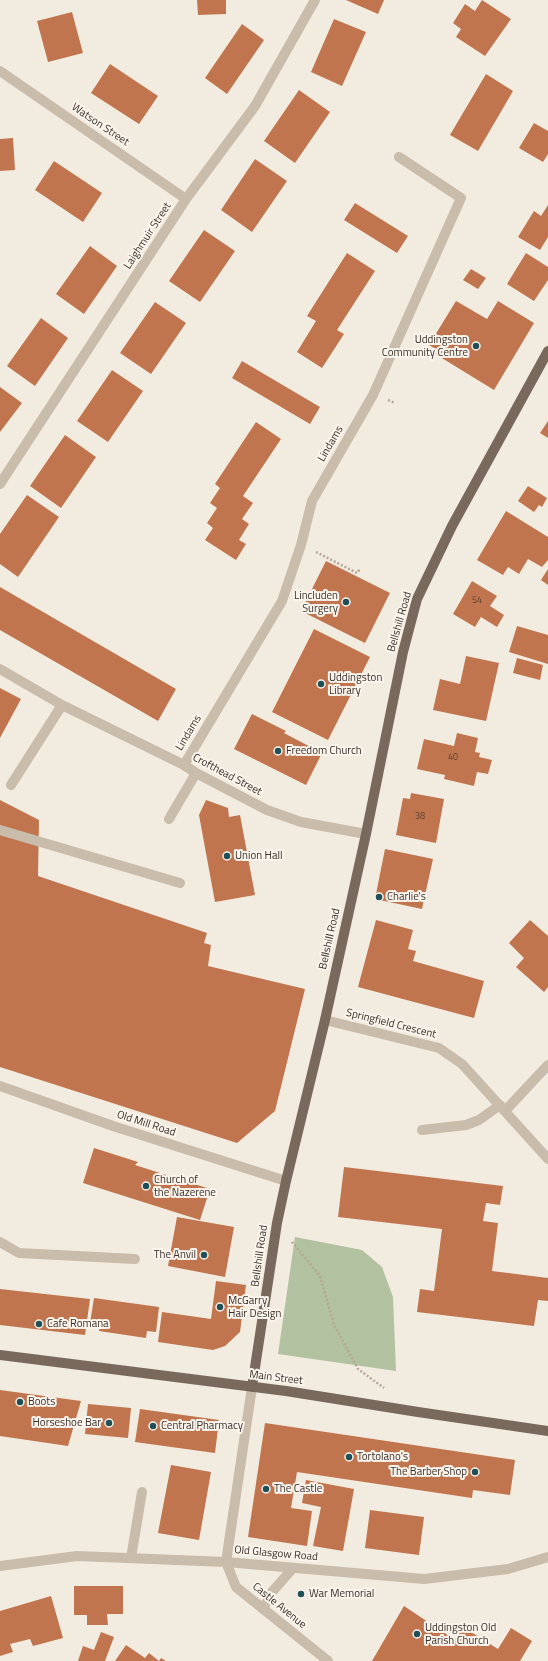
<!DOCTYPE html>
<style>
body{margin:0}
canvas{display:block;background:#f2ebdf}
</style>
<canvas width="548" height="1661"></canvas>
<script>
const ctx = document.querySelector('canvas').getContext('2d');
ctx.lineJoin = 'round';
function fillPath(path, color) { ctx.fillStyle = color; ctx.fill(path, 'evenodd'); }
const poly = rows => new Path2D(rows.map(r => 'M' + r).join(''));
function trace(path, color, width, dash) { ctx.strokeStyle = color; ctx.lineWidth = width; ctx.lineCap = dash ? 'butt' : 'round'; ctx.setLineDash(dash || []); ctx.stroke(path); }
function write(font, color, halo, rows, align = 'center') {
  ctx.font = font + ' "Titillium Web",sans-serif'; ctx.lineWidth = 4; ctx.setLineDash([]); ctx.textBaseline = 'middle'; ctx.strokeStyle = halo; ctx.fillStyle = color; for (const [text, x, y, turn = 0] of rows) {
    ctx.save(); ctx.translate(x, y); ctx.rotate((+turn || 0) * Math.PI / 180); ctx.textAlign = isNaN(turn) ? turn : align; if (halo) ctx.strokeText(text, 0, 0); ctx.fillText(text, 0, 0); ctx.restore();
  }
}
fillPath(poly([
 [295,1237,362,1250,382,1267,393,1297,396,1371,278,1354]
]), '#b2c19f');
fillPath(poly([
 [197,0,226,0,226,14,198,15],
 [346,0,384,0,378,14],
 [482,0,511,19,485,56,456,37,461,29,453,23,465,4,475,11],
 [72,12,83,53,48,62,37,21],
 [334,19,366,32,342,86,311,72],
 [242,24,264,40,227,94,205,78],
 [110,64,158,96,139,124,91,93],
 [486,74,513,91,478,151,450,135],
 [299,90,330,112,295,163,264,141],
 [534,123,548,131,548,154,543,162,519,148],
 [13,138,15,170,0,171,0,139],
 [255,159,287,181,252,232,221,210],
 [54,161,102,193,83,222,35,190],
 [355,203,408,236,397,253,344,220],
 [548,205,548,237,540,250,518,237,534,211,541,216],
 [204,230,235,251,200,302,169,281],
 [90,246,117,266,84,314,56,294],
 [347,253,375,271,337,330,344,334,322,368,297,352,316,321,307,316],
 [526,253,548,267,548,280,534,301,507,284],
 [471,269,486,278,478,289,463,280],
 [456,301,487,319,498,301,534,323,494,390,432,352,434,348,429,345],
 [155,302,186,323,151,374,120,353],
 [41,318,68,338,35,386,7,366],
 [242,361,320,407,310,424,232,378],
 [112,370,143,391,108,442,77,421],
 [0,387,22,403,0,432],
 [548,421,548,438,540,433],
 [256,422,281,439,243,496,253,503,242,519,249,524,239,540,246,544,236,560,205,540,213,528,207,523,217,508,210,503,220,488,215,484],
 [65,435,96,457,61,508,30,486],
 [528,486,547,498,542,507,539,505,534,512,518,501],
 [27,495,59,517,18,577,0,564,0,534],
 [506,511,548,537,548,560,542,567,528,559,519,574,508,567,503,575,477,560],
 [326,561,390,593,365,643,301,611],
 [548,569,548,585,541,580],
 [472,581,497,596,490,606,504,615,497,627,481,617,475,627,453,614],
 [0,587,176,689,158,721,0,630],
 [517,626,548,635,548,664,509,652],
 [314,629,370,657,328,740,272,712],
 [466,656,499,663,486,721,433,710,440,679,460,684],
 [517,658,543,665,540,680,513,673],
 [0,688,21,699,0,738],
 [252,714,286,731,284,733,322,753,306,785,234,749],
 [457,733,478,738,475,752,480,753,479,757,492,760,488,774,477,772,474,786,444,779,445,775,417,769,424,739,454,746],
 [411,793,444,799,436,843,396,835,403,798,410,799],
 [0,800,39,820,38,876,207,933,204,943,211,945,208,966,305,989,275,1111,237,1143,0,1067],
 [206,800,228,808,229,817,240,815,255,895,215,902,199,815],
 [385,849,433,859,422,909,375,899],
 [376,920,413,930,408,949,416,951,413,961,484,981,474,1018,358,987],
 [530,920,548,936,548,987,544,992,516,967,524,958,509,943],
 [94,1148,138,1162,135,1165,210,1189,200,1220,83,1183],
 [344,1167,503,1186,500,1205,486,1203,483,1221,498,1223,492,1271,548,1278,548,1301,538,1300,534,1326,417,1312,420,1289,434,1291,442,1229,338,1217],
 [177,1217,234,1227,225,1277,168,1266],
 [216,1281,246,1285,240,1332,225,1346,213,1350,158,1342,162,1312,211,1319],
 [0,1289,90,1299,85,1335,0,1325],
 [94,1298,159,1307,156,1332,147,1331,146,1338,99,1331,100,1324,90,1323],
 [0,1390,81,1401,68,1446,0,1436],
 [88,1404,131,1408,128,1438,85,1434],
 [140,1409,219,1420,215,1453,135,1442],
 [265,1423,515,1460,510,1495,473,1490,472,1498,297,1472,291,1508,312,1511,307,1546,248,1537],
 [171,1465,211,1472,199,1540,158,1533],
 [306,1480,354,1489,343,1551,313,1546,321,1507,302,1503],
 [370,1510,424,1517,419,1555,365,1548],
 [74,1586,123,1586,123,1614,107,1614,108,1625,87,1625,87,1615,74,1615],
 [51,1596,63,1638,33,1646,30,1639,10,1644,13,1652,0,1656,0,1611],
 [404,1606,455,1640,463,1627,498,1649,511,1628,532,1641,520,1661,372,1661],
 [101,1632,114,1637,105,1661,78,1661,83,1646,94,1650],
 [126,1645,145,1658,149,1653,159,1661,161,1658,166,1661,115,1661]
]), '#c1754e');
trace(poly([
 [388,400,395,403],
 [316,552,357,573,360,569],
 [292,1242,320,1276,334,1325,358,1369,384,1388]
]), '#b6a695', 2.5, [2, 2]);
trace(poly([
 [0,71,186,199],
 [0,484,186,199,255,106,315,0],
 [0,669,62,705,184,765,196,773,267,810,301,822,366,834],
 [184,765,282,601,301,545,312,501,373,395,461,198,399,157],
 [11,785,62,705],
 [169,819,196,773],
 [0,830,180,883],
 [325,1020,439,1048,462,1064,548,1159],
 [0,1086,113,1126,286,1181],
 [505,1111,548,1065],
 [422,1130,466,1125,479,1120,500,1105],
 [0,1242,19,1253,135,1259],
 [252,1387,226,1562,236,1587,328,1661],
 [131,1558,142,1492],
 [0,1566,77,1556,226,1562,424,1579,508,1569,548,1557],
 [263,1609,272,1592,293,1568]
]), '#cabcab', 10);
trace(poly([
 [0,1355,286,1391,418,1412,548,1431],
 [252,1387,277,1223,286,1181,325,1020,366,834,403,652,417,599,452,526,548,351]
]), '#79695c', 10);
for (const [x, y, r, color] of [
 [476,346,4,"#214f58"],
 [346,602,4,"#214f58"],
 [321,684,4,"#214f58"],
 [278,751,4,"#214f58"],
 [227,856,4,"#214f58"],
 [379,897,4,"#214f58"],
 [146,1186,4,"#214f58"],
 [204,1255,4,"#214f58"],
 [220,1307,4,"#214f58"],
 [39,1324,4,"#214f58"],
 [20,1402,4,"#214f58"],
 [109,1423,4,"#214f58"],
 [153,1426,4,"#214f58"],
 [349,1457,4,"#214f58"],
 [475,1472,4,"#214f58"],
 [266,1489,4,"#214f58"],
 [301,1594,4,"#214f58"],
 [417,1634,4,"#214f58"]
]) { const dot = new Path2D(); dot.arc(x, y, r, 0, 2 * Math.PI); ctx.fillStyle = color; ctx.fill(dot); trace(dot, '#faf4ec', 1.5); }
write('9px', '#5a4133', null, [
 ["54",477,601],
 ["40",453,758],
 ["38",420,817]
]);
write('11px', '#38302a', '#faf4ec', [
 ["Watson Street",100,125,34],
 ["Laighmuir Street",148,236,-57],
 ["Lindams",331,444,-60],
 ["Bellshill Road",400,622,-74],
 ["Lindams",189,733,-59],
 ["Crofthead Street",227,775,28],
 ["Bellshill Road",330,939,-77],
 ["Springfield Crescent",391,1024,14],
 ["Old Mill Road",146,1124,18],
 ["Bellshill Road",260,1256,-82],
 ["Main Street",276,1378,7],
 ["Old Glasgow Road",276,1554,5],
 ["Castle Avenue",279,1606,39]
]);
write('11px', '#38302a', '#faf4ec', [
 ["Uddingston",468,340,"right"],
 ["Community Centre",468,353,"right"],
 ["Lincluden",338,596,"right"],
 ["Surgery",338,609,"right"],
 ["Uddingston",329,678],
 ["Library",329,691],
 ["Freedom Church",286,751],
 ["Union Hall",235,856],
 ["Charlie's",387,897],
 ["Church of",154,1180],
 ["the Nazerene",154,1193],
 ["The Anvil",196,1255,"right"],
 ["McGarry",228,1301],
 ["Hair Design",228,1314],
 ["Cafe Romana",47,1324],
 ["Boots",28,1402],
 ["Horseshoe Bar",101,1423,"right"],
 ["Central Pharmacy",161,1426],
 ["Tortolano's",357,1457],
 ["The Barber Shop",467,1472,"right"],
 ["The Castle",274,1489],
 ["War Memorial",309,1594],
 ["Uddingston Old",425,1628],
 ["Parish Church",425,1641]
], 'left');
</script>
